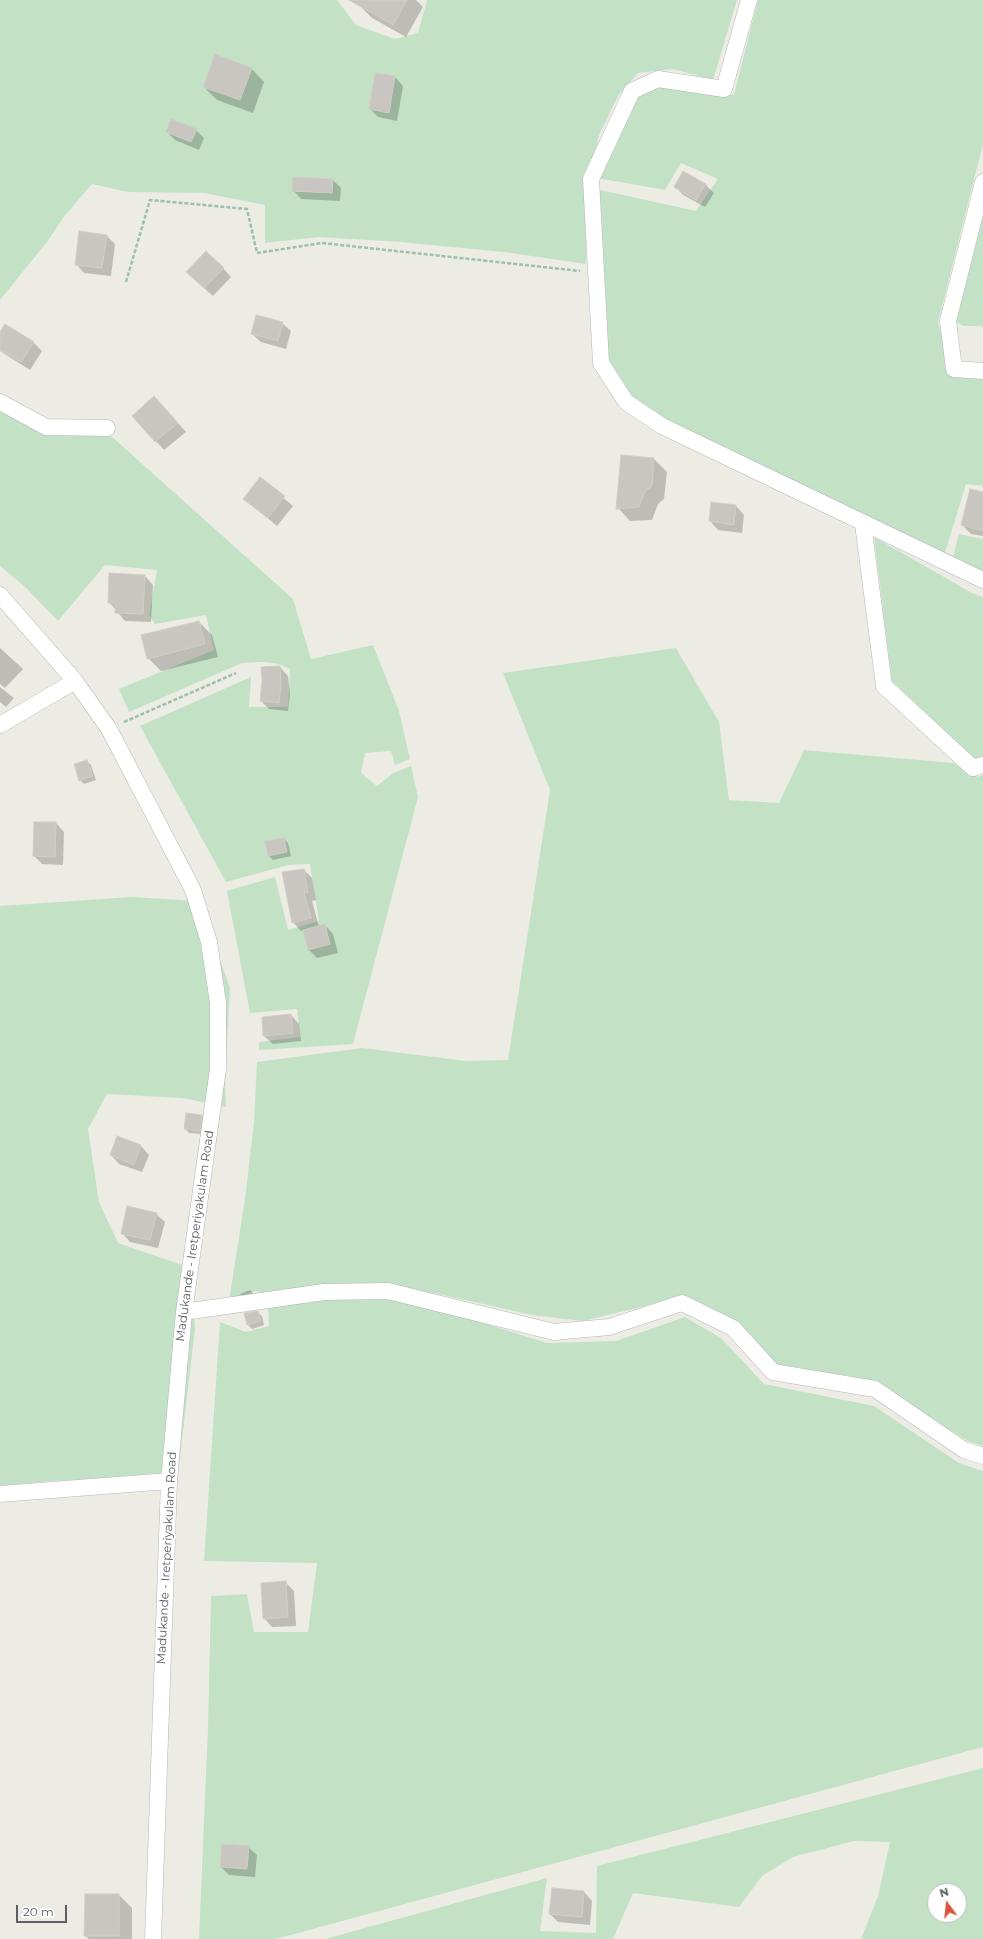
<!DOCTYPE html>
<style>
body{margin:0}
#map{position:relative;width:983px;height:1939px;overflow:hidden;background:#edece4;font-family:Montserrat,sans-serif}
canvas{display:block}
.north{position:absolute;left:927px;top:1883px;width:40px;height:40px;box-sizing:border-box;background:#fff;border:1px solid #bebfc1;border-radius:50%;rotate:345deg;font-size:11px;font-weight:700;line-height:16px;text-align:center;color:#5c5f63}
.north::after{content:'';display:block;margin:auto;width:14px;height:18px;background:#d8553f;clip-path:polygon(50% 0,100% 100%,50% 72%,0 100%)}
.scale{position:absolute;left:16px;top:1905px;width:51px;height:18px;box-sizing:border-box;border:2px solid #5c5f63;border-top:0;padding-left:5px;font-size:12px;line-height:14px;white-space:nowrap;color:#5c5f63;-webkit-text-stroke:3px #fff;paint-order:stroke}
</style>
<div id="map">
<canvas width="983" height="1939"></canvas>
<div class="north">N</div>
<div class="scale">20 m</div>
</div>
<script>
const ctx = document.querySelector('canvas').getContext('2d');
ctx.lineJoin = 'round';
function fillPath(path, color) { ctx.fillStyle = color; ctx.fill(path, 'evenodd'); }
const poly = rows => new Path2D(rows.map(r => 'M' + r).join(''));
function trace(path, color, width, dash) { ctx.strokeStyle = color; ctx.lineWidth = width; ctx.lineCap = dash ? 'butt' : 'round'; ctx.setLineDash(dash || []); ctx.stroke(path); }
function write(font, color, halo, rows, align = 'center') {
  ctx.font = font + ' Montserrat,sans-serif'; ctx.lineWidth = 4; ctx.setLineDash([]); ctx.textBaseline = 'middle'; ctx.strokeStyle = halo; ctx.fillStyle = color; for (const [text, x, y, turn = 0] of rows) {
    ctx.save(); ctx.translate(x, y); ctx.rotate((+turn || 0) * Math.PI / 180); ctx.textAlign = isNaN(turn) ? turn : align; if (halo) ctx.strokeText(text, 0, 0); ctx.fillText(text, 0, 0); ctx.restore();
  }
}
fillPath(poly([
 [0,0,337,0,356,25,395,39,418,33,427,0,737,0,713,80,673,69,638,73,618,96,599,135,586,199,586,264,504,252,400,242,319,237,265,243,265,205,204,193,128,192,92,184,63,218,47,242,0,300],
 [758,0,983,0,983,144,938,322,953,376,983,378,983,486,966,484,944,556,668,420,635,400,608,358,596,189,696,211,718,179,681,163,665,190,597,178,637,96,661,86,734,95],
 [983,213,983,328,982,326,964,326,956,322],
 [0,409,110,435,293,599,311,659,373,645,399,711,410,759,395,765,391,751,365,753,361,773,377,786,393,773,411,766,418,797,353,1044,259,1050,259,1042,300,1037,297,1009,250,1013,227,891,275,877,288,930,319,921,310,864,288,865,226,882,140,726,251,677,249,707,288,707,290,669,279,664,263,662,242,663,129,712,119,689,214,650,206,615,155,624,149,615,157,570,105,565,58,621,24,586,0,566],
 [959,534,983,539,983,574,952,561],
 [874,537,972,593,983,597,983,758,976,760,892,681],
 [676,648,719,722,729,800,779,803,804,750,953,763,978,777,983,775,983,1446,968,1441,874,1383,775,1365,680,1296,637,1308,583,1321,532,1315,434,1293,389,1287,283,1296,255,1291,229,1301,245,1199,254,1122,257,1062,362,1048,466,1061,508,1060,550,790,503,673],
 [131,897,199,901,230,988,225,1079,226,1107,183,1098,107,1094,88,1129,99,1202,118,1243,191,1268,195,1329,178,1474,52,1481,0,1486,0,906],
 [388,1293,547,1343,616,1341,685,1317,721,1338,764,1384,874,1406,959,1463,983,1471,983,1747,276,1939,199,1939,208,1727,211,1596,247,1594,254,1632,308,1632,317,1563,204,1561,220,1322,246,1332,269,1326,268,1307,323,1295],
 [983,1768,983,1939,861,1939,878,1896,890,1842,854,1841,793,1857,762,1876,739,1907,633,1893,613,1939,325,1939,547,1878,540,1931,596,1933,597,1866],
 [935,1891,959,1891,959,1915,935,1915]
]), '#c3e2c5');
fillPath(poly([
 [362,0,416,0,423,7,406,37,372,18,359,5],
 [252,69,264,82,253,113,217,100,204,87],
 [395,77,403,86,397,121,378,117,370,109],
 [196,130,204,138,199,150,175,140,167,132],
 [333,180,341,188,340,201,301,199,293,190],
 [705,184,714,193,705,207,683,195,675,186],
 [106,235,115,244,111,276,84,273,76,264],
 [223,268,231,277,213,296,196,281],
 [282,323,291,331,286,349,261,342,252,334],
 [0,333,33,342,42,351,30,370,0,351],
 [163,406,186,432,164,450,133,416],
 [622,456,654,459,667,472,664,499,658,504,652,520,630,521,618,508],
 [261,479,293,506,277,526,245,499],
 [983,493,983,536,971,534,962,525],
 [736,506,744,515,742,533,718,530,710,521],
 [145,576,153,585,151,622,125,621,109,602],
 [199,622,212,635,218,657,161,671,148,658],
 [0,648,23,669,5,688,0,684],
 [280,667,288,676,290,694,288,711,269,709,261,701],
 [0,687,14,698,6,707,0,702],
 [87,761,91,765,96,780,84,784,80,780],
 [56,823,64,832,63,865,42,864,34,856],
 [284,839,288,843,291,856,273,860,269,856],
 [304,870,312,878,316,900,312,901,319,927,325,925,333,934,338,953,317,958,309,950,304,930,301,931,293,922],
 [291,1015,299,1024,301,1041,273,1044,264,1036,263,1018],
 [202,1116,206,1120,203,1134,189,1133,185,1129],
 [141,1146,149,1155,142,1172,119,1164,111,1155],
 [156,1214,165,1222,158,1248,130,1242,122,1233],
 [250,1290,254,1294,244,1298,240,1294],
 [257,1312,262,1316,264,1325,252,1329,248,1325,245,1314],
 [286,1583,294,1591,296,1626,272,1627,264,1618],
 [248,1847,257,1855,255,1877,229,1875,221,1867],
 [584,1892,592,1901,590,1925,558,1922,550,1914],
 [119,1895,132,1908,132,1939,89,1939,85,1936]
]), '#0003');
const building = poly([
 [349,0,407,0,393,25,349,0],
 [215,54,252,68,240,100,203,87,215,54],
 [375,73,395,76,389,113,369,109,375,73],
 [171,119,197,129,191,142,166,132,171,119],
 [683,171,706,184,696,200,674,187,683,171],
 [293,177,333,179,332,193,292,191,293,177],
 [79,231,107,235,102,268,75,265,79,231],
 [206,251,224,268,204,288,186,272,206,251],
 [256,315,283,322,278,341,251,334,256,315],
 [5,324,34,342,21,362,0,350,0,332,5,324],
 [154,396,178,423,155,442,132,416,154,396],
 [621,455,654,458,652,486,645,491,639,507,616,509,621,455],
 [260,477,285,496,268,518,243,499,260,477],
 [970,489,983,492,983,531,961,525,970,489],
 [711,502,736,505,734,525,709,521,711,502],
 [109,573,145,575,143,614,115,613,116,603,108,603,109,573],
 [199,621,205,644,147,659,141,635,199,621],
 [280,666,281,685,279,703,260,701,262,680,261,667,280,666],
 [87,760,93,776,79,781,74,764,87,760],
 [34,822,56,822,55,857,33,856,34,822],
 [284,838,287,852,268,856,265,841,284,838],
 [304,869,308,892,304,893,311,918,292,923,282,872,304,869],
 [325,924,330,944,308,950,303,930,325,924],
 [291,1014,293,1033,263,1036,262,1017,291,1014],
 [186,1113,202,1115,200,1131,184,1129,186,1113],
 [117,1136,141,1145,134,1165,110,1155,117,1136],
 [127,1206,157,1213,150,1240,121,1234,127,1206],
 [258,1311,261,1321,247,1325,244,1313,258,1311],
 [286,1581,288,1617,263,1619,261,1583,286,1581],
 [222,1844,249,1846,247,1869,220,1867,222,1844],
 [552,1888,584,1891,582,1917,549,1914,552,1888],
 [85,1894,119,1894,119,1936,84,1936,85,1894]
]);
fillPath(building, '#c9c6c1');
trace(building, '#d1cec3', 1);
const street = poly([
 [749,0,724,89,658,79,632,91,591,179,601,363,626,402,662,426,983,580],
 [983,182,948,321,954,369,983,371],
 [0,402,46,427,107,428],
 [863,524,884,686,973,768,983,765],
 [0,595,75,681,109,729,193,890,209,942,218,1003,218,1069,184,1312,169,1481,153,1939],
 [0,725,75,681],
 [184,1312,324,1292,388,1291,554,1332,609,1327,682,1303,733,1328,773,1372,875,1389,964,1450,983,1456],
 [0,1494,169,1481]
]);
trace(street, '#b5b6ba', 17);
trace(poly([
 [126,282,150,200,247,209,257,253,322,243,580,271],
 [124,722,236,673]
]), '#9cc0a9', 2.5, [4, 2]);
trace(street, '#fff', 16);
write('12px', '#5c5f63', '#fff', [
 ["Madukande - Iretperiyakulam Road",195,1236,-82],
 ["Madukande - Iretperiyakulam Road",167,1558,-87]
]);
</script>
